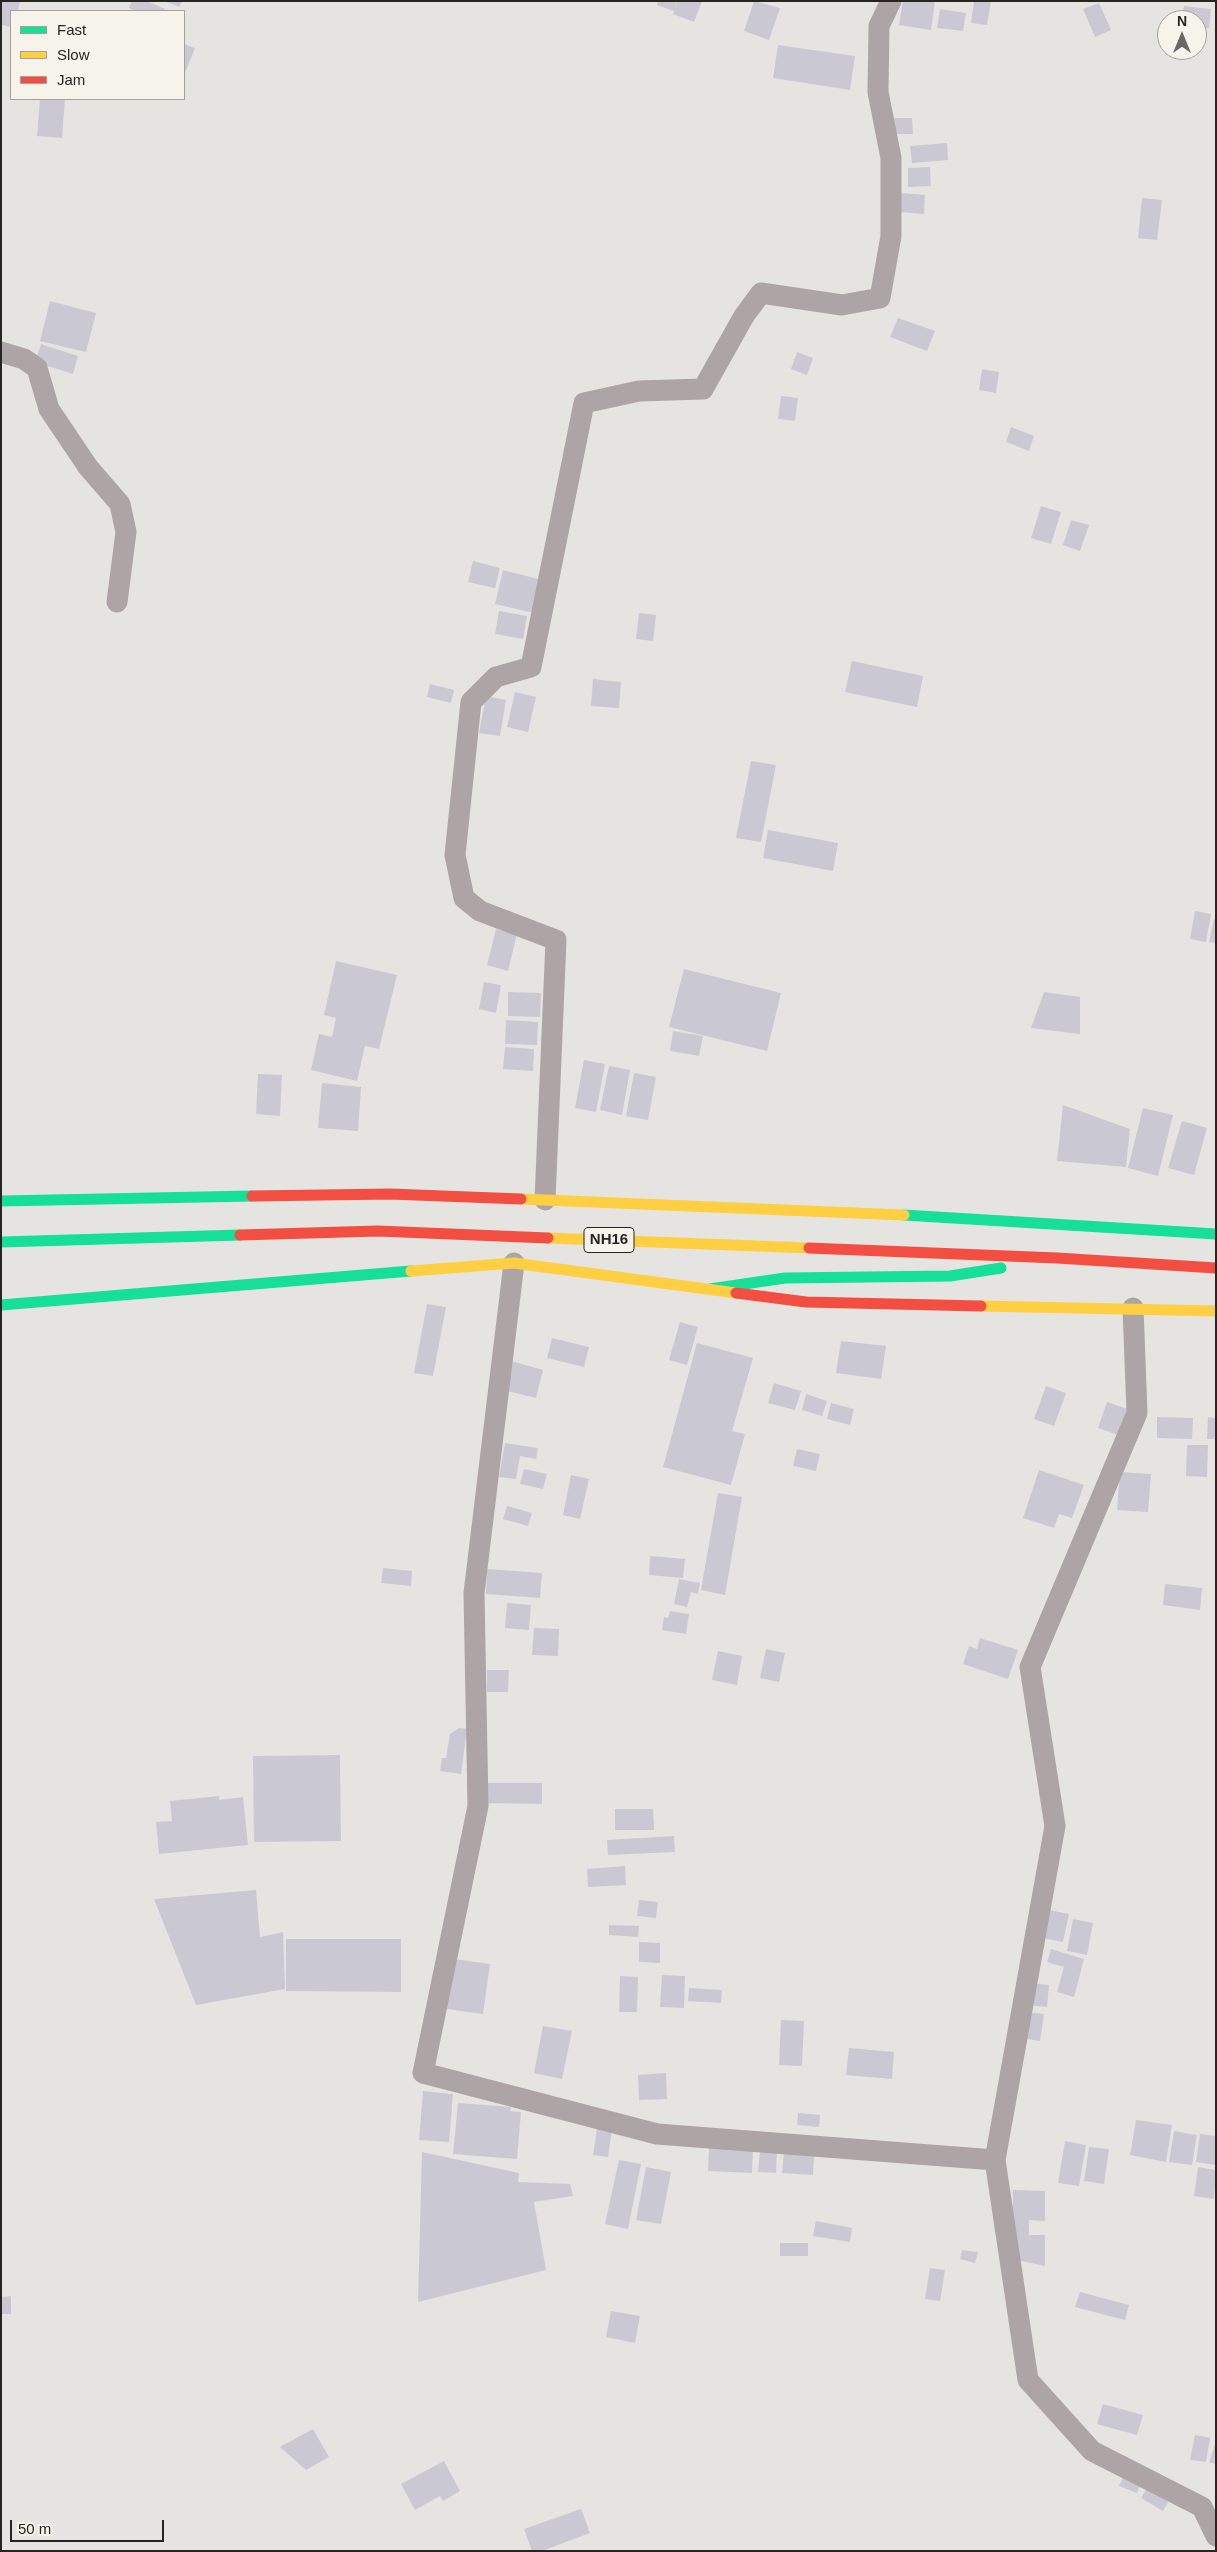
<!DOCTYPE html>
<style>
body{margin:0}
#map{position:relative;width:1217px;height:2552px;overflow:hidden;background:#e6e4e1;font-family:Helvetica,sans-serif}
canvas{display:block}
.frame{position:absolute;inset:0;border:2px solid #262522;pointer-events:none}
.legend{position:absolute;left:10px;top:10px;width:175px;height:90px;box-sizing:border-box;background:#f6f3eb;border:1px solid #a3a19b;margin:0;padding:6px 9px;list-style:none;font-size:15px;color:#262522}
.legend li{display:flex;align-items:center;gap:10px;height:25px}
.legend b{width:25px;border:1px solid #a3a19b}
.north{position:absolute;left:1157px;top:10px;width:50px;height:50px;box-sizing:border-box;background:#f6f3eb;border:1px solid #a3a19b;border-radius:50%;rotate:0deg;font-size:14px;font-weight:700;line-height:20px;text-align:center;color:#262522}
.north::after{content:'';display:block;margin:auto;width:18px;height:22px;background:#696865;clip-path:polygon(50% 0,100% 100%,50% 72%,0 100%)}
.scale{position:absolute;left:10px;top:2520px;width:154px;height:22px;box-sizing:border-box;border:2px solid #262522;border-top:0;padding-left:6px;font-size:15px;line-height:18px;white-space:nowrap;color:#262522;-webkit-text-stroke:4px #f6f3eb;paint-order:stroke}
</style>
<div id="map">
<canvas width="1217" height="2552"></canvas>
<div class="frame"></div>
<ul class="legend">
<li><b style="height:6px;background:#16e098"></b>Fast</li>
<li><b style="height:6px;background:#ffcf43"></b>Slow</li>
<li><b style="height:6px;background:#f24e42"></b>Jam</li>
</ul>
<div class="north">N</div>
<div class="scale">50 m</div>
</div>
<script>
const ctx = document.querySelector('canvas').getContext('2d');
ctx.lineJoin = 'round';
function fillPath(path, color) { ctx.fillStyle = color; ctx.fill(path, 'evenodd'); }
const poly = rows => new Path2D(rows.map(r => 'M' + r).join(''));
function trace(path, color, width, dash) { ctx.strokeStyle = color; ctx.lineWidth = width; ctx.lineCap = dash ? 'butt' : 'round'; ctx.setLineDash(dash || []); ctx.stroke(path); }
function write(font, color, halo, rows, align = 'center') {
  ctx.font = font + ' Helvetica,sans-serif'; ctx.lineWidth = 4; ctx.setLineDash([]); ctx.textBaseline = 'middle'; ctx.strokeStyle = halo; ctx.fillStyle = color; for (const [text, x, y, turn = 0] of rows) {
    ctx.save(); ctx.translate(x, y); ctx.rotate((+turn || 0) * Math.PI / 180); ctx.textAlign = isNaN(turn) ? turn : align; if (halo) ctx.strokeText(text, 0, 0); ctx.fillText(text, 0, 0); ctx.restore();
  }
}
fillPath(poly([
 [2,1,20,1,18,11,11,11,11,27,1,25],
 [132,1,147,1,165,9,164,11,136,11,129,8],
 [165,1,182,1,179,7],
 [658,1,676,1,675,8,677,1,702,1,694,22,673,14,674,11,657,5],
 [754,1,780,8,769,40,744,31],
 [903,1,935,1,931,30,899,25],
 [974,1,991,1,987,25,971,23],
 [1099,3,1111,30,1095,37,1083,9],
 [1184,6,1211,9,1209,28,1197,27,1197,20,1182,20],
 [940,9,966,13,963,31,937,28],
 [184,44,195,48,184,76],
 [778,45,855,56,850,90,773,78],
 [40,99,65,99,62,138,37,136],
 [891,118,912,118,913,134,891,134],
 [947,143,948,160,912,163,910,146],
 [930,167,931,186,908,187,908,168],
 [900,193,925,195,924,214,899,212],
 [1142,198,1162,200,1157,240,1138,238],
 [50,301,96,313,86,352,40,341],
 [898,318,935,331,927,351,890,337],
 [41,344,78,356,73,374,35,362],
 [797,352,813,358,807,375,791,369],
 [982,369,999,372,996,393,979,390],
 [781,396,798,398,795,421,778,419],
 [1011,427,1034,436,1029,451,1006,442],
 [1041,506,1061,512,1051,544,1031,538],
 [1071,520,1089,525,1080,551,1063,545],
 [473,561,500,568,495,588,468,582],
 [503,570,542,580,534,613,495,604],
 [499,611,527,616,523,639,495,634],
 [639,613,656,615,653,641,636,639],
 [852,661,923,676,917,707,845,692],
 [593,679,621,682,619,708,591,706],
 [430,684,454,690,451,703,427,697],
 [515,692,536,697,528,732,507,727],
 [486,696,506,700,500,736,479,733],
 [751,761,776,765,761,842,736,838],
 [768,830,838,843,833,871,763,858],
 [1195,911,1211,914,1206,942,1190,939],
 [1214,919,1216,919,1216,943,1209,942],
 [496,929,517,934,508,971,487,965],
 [336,961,397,975,379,1049,365,1046,357,1081,311,1070,319,1034,332,1037,336,1018,324,1015],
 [684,969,781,993,767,1051,669,1027],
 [484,982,501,985,496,1013,479,1009],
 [508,992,541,993,540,1017,508,1016],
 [1044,992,1080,997,1080,1034,1031,1028],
 [506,1020,538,1022,537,1045,505,1044],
 [673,1031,703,1036,699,1056,670,1051],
 [505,1047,534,1049,533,1071,503,1069],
 [584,1060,605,1064,596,1112,575,1108],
 [609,1066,630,1070,622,1115,600,1110],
 [634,1073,656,1077,648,1120,626,1116],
 [258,1074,282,1075,280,1116,256,1114],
 [322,1083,361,1087,358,1131,318,1128],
 [1063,1105,1130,1129,1126,1167,1057,1161],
 [1143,1108,1173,1115,1158,1176,1128,1168],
 [1182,1121,1207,1128,1194,1175,1168,1168],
 [427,1304,446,1307,433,1376,414,1373],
 [680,1322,698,1327,687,1365,669,1360],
 [552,1338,589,1347,584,1367,547,1358],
 [841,1341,886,1346,881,1379,836,1373],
 [697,1343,753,1358,732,1431,745,1434,731,1485,663,1467],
 [511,1361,543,1370,536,1398,503,1390],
 [774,1383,801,1391,795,1410,768,1403],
 [1046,1386,1066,1393,1054,1426,1034,1419],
 [806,1394,827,1401,822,1416,802,1410],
 [1107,1402,1130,1410,1121,1436,1098,1428],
 [831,1403,854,1409,850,1425,827,1419],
 [1157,1417,1193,1418,1192,1439,1157,1438],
 [1208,1417,1216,1418,1216,1439,1207,1439],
 [505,1443,538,1448,536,1459,520,1456,516,1479,499,1477],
 [1187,1445,1208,1445,1207,1477,1186,1476],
 [797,1449,820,1454,816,1471,793,1466],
 [524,1469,547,1474,543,1489,520,1484],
 [1039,1470,1084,1485,1072,1518,1059,1514,1054,1528,1023,1518],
 [1120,1472,1151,1474,1148,1512,1117,1510],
 [571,1475,589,1479,580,1519,563,1515],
 [718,1493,742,1497,725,1595,701,1590],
 [507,1506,532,1513,528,1526,503,1519],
 [650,1556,685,1559,683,1578,649,1575],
 [383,1568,412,1571,411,1586,381,1583],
 [487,1569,542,1573,540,1598,486,1594],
 [679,1579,700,1583,698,1594,691,1592,687,1607,674,1604],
 [1165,1584,1202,1588,1200,1610,1163,1605],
 [507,1603,531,1605,529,1630,505,1628],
 [670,1611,689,1614,686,1634,662,1630,664,1617,668,1618],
 [534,1628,559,1629,558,1656,532,1655],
 [980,1638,1018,1650,1008,1679,963,1664,969,1646,977,1649],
 [766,1649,785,1653,779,1682,760,1678],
 [718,1651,742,1656,737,1685,712,1680],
 [487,1670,509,1670,508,1692,487,1692],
 [459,1728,467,1729,461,1774,440,1771,442,1758,446,1758,450,1734],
 [340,1755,341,1841,254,1842,253,1756],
 [486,1783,542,1783,542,1804,486,1803],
 [219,1796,219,1800,243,1797,248,1845,159,1854,156,1822,172,1821,170,1801],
 [615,1809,653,1809,654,1830,615,1830],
 [674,1836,675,1852,608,1855,607,1840],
 [625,1866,626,1885,588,1887,587,1869],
 [256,1890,260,1937,283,1932,285,1989,196,2005,154,1899],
 [639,1900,658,1902,656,1918,637,1916],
 [1044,1909,1069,1914,1063,1942,1038,1937],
 [1073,1919,1093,1923,1087,1955,1067,1951],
 [609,1925,639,1926,638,1937,609,1935],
 [286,1939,401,1939,401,1992,286,1991],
 [639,1942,660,1943,660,1963,639,1962],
 [1051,1949,1084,1959,1074,1997,1057,1992,1064,1967,1047,1962],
 [454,1959,490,1964,483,2014,447,2009],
 [662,1975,685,1976,684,2008,660,2007],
 [620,1976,638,1977,637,2012,619,2012],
 [1029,1983,1049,1985,1047,2007,1027,2005],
 [689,1988,722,1990,721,2003,688,2001],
 [1024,2012,1044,2014,1040,2041,1021,2038],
 [781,2020,804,2021,802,2066,779,2065],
 [543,2026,572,2031,562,2079,534,2073],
 [849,2048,894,2052,892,2079,846,2075],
 [666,2073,667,2099,639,2100,638,2075],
 [423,2091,453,2094,449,2142,419,2140],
 [458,2103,511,2107,510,2111,521,2112,517,2159,453,2154],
 [798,2113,820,2115,819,2127,797,2125],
 [1136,2120,1172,2125,1166,2162,1130,2155],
 [597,2128,612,2130,608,2157,593,2155],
 [1174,2131,1197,2135,1192,2165,1169,2162],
 [1200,2134,1216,2136,1216,2165,1196,2162],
 [1065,2141,1086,2145,1079,2186,1058,2183],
 [1089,2147,1109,2149,1104,2184,1084,2181],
 [709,2148,753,2150,752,2173,708,2171],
 [760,2149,777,2150,776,2173,758,2172],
 [784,2151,814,2153,813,2175,782,2173],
 [422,2152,519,2173,518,2182,570,2184,573,2196,534,2202,546,2270,418,2302],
 [619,2160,641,2164,628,2229,605,2224],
 [646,2167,671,2172,661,2224,636,2220],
 [1198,2167,1216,2170,1214,2199,1194,2196],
 [1013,2190,1045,2191,1045,2221,1029,2220,1029,2235,1045,2235,1045,2266,1012,2259],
 [816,2221,852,2228,850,2242,813,2236],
 [780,2243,808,2243,808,2256,780,2256],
 [962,2250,978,2252,975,2263,960,2259],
 [930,2268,945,2270,940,2301,925,2299],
 [1080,2292,1129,2305,1125,2320,1075,2307],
 [11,2296,11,2314,1,2314,1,2297],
 [611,2311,640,2316,635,2343,606,2337],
 [1103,2404,1143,2415,1137,2435,1097,2424],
 [313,2429,329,2457,306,2470,280,2447],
 [1195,2435,1210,2438,1206,2462,1190,2460],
 [1216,2441,1216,2464,1209,2462],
 [444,2461,460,2491,443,2501,440,2496,415,2510,401,2484],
 [1125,2473,1142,2480,1137,2493,1119,2486],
 [1148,2486,1170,2499,1163,2511,1141,2498],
 [581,2509,590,2533,542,2551,532,2551,524,2529]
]), '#cac9d3');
trace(poly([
 [1,352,24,359,37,368,49,409,88,467,120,504,126,532,117,602],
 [545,1200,556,940,480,911,464,898,455,855,471,702,496,677,531,667,584,403,639,391,703,389,744,316,761,293,842,305,880,298,891,236,891,158,878,92,879,26,891,1],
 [514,1263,474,1593,478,1806,423,2073,657,2134,995,2160,1055,1826,1030,1667,1137,1413,1133,1308],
 [995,2160,1028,2380,1092,2451,1202,2507,1216,2536]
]), '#ada5a5', 21);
trace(poly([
 [1,1201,252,1196],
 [904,1215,1216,1234],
 [1,1242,240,1235],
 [710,1289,785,1278,950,1276,1001,1268],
 [1,1305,411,1271]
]), '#16e098', 11);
trace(poly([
 [521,1199,904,1215],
 [548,1238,809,1248],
 [411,1271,514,1263,736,1293],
 [981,1306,1216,1311]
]), '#ffcf43', 11);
trace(poly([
 [252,1196,390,1194,521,1199],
 [240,1235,378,1231,548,1238],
 [809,1248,1057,1258,1216,1268],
 [736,1293,806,1302,981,1306]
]), '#f24e42', 11);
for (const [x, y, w] of [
 [609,1240,50]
]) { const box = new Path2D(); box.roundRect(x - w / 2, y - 12.5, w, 25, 4); ctx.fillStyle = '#f6f3eb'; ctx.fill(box); trace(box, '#262522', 1); }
write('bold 15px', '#262522', null, [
 ["NH16",609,1240]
]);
</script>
